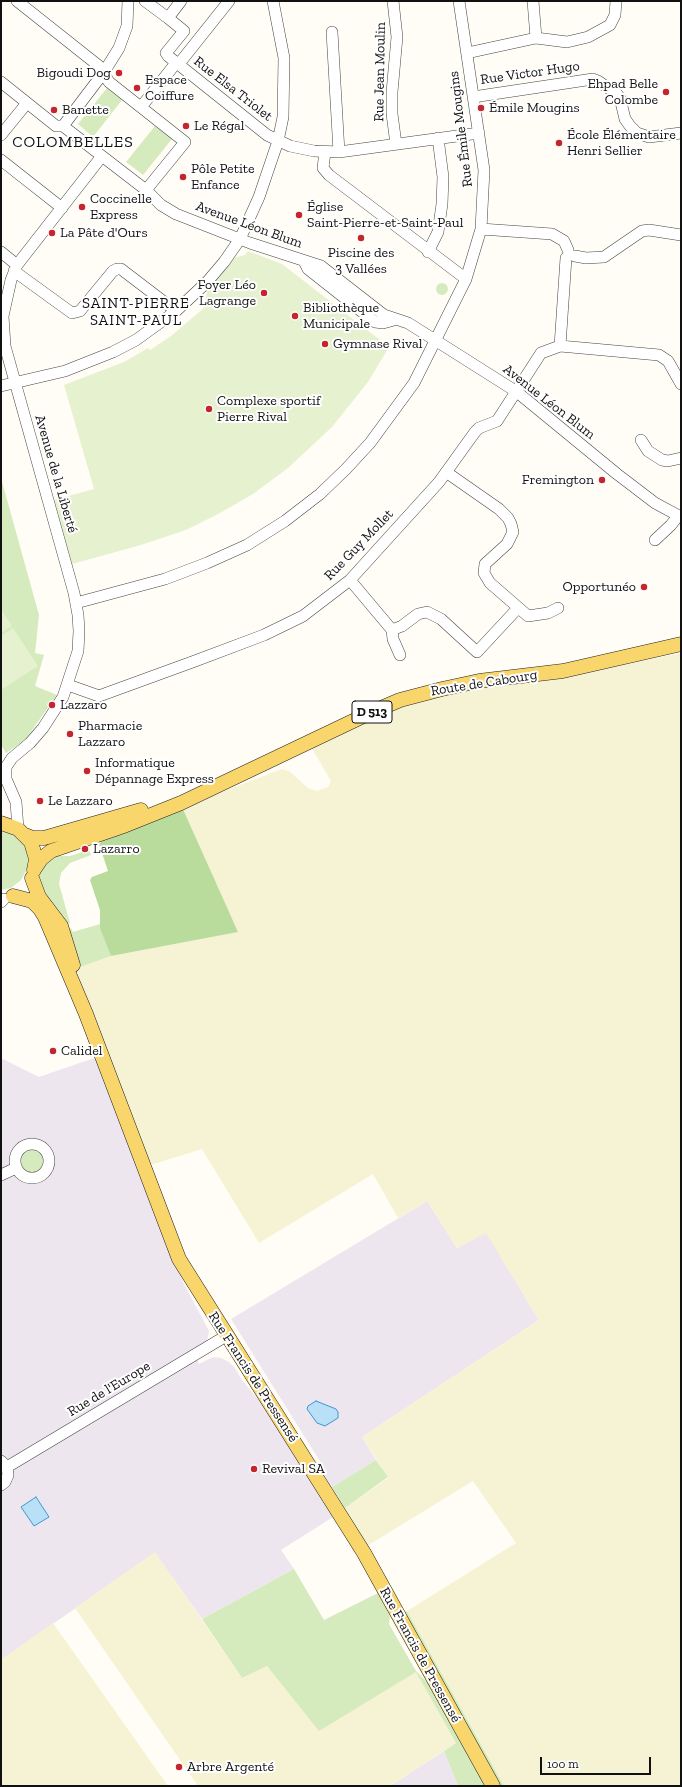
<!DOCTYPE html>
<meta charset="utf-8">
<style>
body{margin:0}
#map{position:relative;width:682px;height:1787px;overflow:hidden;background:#fffdf5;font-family:"Zilla Slab",serif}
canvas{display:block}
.frame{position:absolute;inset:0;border:2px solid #111;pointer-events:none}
.scale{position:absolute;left:540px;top:1757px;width:111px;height:18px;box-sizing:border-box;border:2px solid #111;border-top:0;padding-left:5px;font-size:12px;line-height:14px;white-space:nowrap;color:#111;-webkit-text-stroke:3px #fff;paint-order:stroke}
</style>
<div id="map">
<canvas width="682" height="1787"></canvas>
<div class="frame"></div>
<div class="scale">100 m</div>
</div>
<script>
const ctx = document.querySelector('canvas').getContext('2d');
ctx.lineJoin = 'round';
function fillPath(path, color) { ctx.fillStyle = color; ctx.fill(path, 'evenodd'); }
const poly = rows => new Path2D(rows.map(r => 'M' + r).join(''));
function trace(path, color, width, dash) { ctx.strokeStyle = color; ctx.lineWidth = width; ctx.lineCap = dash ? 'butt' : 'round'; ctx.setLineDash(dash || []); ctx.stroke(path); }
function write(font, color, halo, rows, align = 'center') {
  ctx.font = font + ' "Zilla Slab",serif'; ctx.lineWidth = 4; ctx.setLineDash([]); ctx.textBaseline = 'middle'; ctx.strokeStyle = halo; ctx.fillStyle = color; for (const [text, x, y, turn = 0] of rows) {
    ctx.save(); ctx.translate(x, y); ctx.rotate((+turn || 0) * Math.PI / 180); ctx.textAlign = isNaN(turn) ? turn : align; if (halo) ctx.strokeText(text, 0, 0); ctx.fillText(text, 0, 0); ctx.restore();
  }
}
fillPath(poly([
 [97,1057,183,1282,209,1331,207,1341,195,1353,199,1364,213,1357,221,1358,229,1362,235,1368,242,1380,266,1409,333,1517,281,1550,294,1569,202,1619,155,1553,1,1660,1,1058,39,1077],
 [427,1201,457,1248,486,1232,539,1320,362,1437,376,1460,332,1487,318,1465,321,1463,231,1319],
 [444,1751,458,1786,390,1786]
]), '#eee6ef');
fillPath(poly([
 [681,653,681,1786,504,1786,407,1611,516,1543,473,1481,367,1546,345,1508,388,1478,362,1437,539,1320,486,1233,457,1248,427,1201,398,1218,373,1174,259,1243,202,1149,144,1167,103,1055,76,968,111,956,237,932,182,807,282,769,289,771,308,788,317,791,328,787,331,781,311,747,398,708,453,692,555,679],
 [155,1552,242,1678,267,1666,319,1730,416,1671,456,1743,390,1786,198,1786,75,1608],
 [53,1623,168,1786,1,1786,1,1660]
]), '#f6f3d4');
fillPath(poly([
 [107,88,122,100,93,137,78,124],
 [155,126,172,139,143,175,126,162],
 '436 289a6 6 0 1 1 12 0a6 6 0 1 1-12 0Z',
 [1,478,39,615,35,653,44,655,35,686,57,695,25,740,6,753,1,745],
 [1,828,12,832,25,846,28,857,27,869,21,880,11,888,1,890],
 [89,850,91,855,70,863,61,873,59,884,70,923,67,924,47,897,38,887,38,872,42,864,57,856,70,856],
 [100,924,111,956,80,967,69,930,71,928,73,932],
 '19 1161a13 13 0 1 1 26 0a13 13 0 1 1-26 0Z',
 [376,1460,388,1477,345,1508,332,1487],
 [294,1569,324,1620,378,1593,390,1616,389,1624,416,1671,430,1685,486,1786,458,1786,444,1751,456,1743,416,1672,319,1731,267,1666,242,1678,202,1619],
 [407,1611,504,1786,497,1786,404,1612]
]), '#d5ebbd');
fillPath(poly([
 [182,807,238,932,111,956,100,928,100,910,90,880,92,877,108,871,99,844,104,839]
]), '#b9dc9c');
fillPath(poly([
 [248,251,282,264,389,347,368,382,332,427,288,468,253,494,220,513,186,530,141,545,72,564,54,500,94,489,64,385,124,362,148,348,150,350,171,336,205,307,207,290,233,258,245,255],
 [1,609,12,626,1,633],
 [13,628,38,666,1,690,1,636]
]), '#e6f2cf');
const water = poly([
 [316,1401,336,1409,338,1412,338,1418,325,1426,317,1423,307,1409,308,1406,316,1401],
 [36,1497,49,1517,34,1526,21,1507,36,1497]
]);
fillPath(water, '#b9e0f7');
trace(water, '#3f96cf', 1);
const minor = poly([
 [17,1,99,66,109,82,185,142,146,190],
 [145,1,168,18,181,1],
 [393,1,397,37,392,92,392,114,396,144],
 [533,1,536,38],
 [168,18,184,31,166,53,168,56,267,135,290,146,314,151,339,152,479,133],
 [332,32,339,152],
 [467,53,536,38,567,42,588,37,610,25,615,15,616,1],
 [178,65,229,1],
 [1,82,56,126,63,126],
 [473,97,593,79,598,81,617,94,620,98,625,119,630,126,637,133,649,137,681,133],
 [145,102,176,63],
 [63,126,146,190,161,205,176,214,250,243,321,266,384,315,408,323,517,392,617,474,655,503,681,517],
 [63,126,104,72,119,48,127,26,128,1],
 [1,135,27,103],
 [325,152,323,168,329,175,466,279],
 [1,160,62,208],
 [481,229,552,234,564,241,568,250],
 [1,252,17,265],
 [428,252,438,232,442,204,443,177,438,138],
 [575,256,586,258,604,257,642,231,649,230,681,235],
 [304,261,308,269,375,322,383,323,394,320],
 [14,271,72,313,80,311,113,271,117,269,121,269,176,311],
 [560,346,659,355,668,361,681,384],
 [1,386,65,371,113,352,136,340,176,311,207,282,224,262,240,239,259,197,278,141,283,117,284,58,273,1],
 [641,440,648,451,662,460,668,461,681,458],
 [446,472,499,509,508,518,511,524,513,532,507,544,485,564,484,573,490,583,528,616,548,613,558,608],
 [655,540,671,525,678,516],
 [350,580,392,630,402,626,418,614,427,612,441,619,477,652,518,608],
 [76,603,165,579,207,563,247,545,285,521,320,494,346,469,370,443,414,383,466,279,481,229,484,170,459,1],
 [392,630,393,639,400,655],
 [68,685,99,696,195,661,264,635,303,616,350,580,439,482,475,432,479,428,497,421,541,353,560,346,566,258],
 [18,829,16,802,6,779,6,767,12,758,30,743,43,728,63,697,78,651,79,631,78,615,74,593,5,346,3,316,11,280,17,265,102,156],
 [1,902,4,899],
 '15 1161a17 17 0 1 1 34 0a17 17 0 1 1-34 0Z',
 [1,1175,16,1168],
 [1,1461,7,1467,8,1475,5,1482,1,1485],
 [7,1467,226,1336]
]);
const major = poly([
 [1,823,18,829,31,842,36,859,34,870],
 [25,835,33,838,44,838,141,810],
 [35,868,41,859,51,851,121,827,181,803,372,712,400,700,442,689,479,681,563,671,681,644],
 [32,878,39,897,61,926,73,965],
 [13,896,32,901,40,909,45,917,86,1014,179,1259,364,1553,493,1786]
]);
trace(minor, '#444', 12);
trace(major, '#222', 15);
trace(minor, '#fff', 11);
trace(major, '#f9d66b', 14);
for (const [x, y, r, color] of [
 [119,73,4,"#c4262e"],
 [137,88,4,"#c4262e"],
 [666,92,4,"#c4262e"],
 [481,108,4,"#c4262e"],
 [54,110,4,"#c4262e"],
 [186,126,4,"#c4262e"],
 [559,143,4,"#c4262e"],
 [183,177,4,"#c4262e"],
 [82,207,4,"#c4262e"],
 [299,215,4,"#c4262e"],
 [52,233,4,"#c4262e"],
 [361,238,4,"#c4262e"],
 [264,293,4,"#c4262e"],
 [295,316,4,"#c4262e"],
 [325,344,4,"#c4262e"],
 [209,409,4,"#c4262e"],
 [602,480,4,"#c4262e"],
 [644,587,4,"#c4262e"],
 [52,705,4,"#c4262e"],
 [70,734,4,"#c4262e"],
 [87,771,4,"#c4262e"],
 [40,801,4,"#c4262e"],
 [85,849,4,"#c4262e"],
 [53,1051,4,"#c4262e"],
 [254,1469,4,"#c4262e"],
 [179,1767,4,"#c4262e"]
]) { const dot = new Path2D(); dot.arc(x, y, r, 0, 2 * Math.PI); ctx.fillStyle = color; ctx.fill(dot); trace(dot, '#fff', 1.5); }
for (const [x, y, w] of [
 [372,712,40]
]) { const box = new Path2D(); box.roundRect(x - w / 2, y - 11, w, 22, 3); ctx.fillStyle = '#fff'; ctx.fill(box); trace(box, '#111', 1); }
write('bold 13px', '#111', null, [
 ["D 513",372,712]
]);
write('14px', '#111', '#fff', [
 ["Rue Jean Moulin",380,72,-89],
 ["Rue Victor Hugo",530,73,-8],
 ["Rue Elsa Triolet",233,89,38],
 ["Rue Émile Mougins",461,129,-97],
 ["Avenue Léon Blum",249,225,20],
 ["Avenue Léon Blum",549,402,38],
 ["Avenue de la Liberté",56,474,74],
 ["Rue Guy Mollet",359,545,-46],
 ["Route de Cabourg",484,683,-9],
 ["Rue Francis de Pressensé",253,1377,57],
 ["Rue de l'Europe",109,1389,-31],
 ["Rue Francis de Pressensé",420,1655,61]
]);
write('14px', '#111', '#fff', [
 ["Bigoudi Dog",111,73,"right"],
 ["Espace",145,80],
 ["Coiffure",145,96],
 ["Ehpad Belle",658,84,"right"],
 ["Colombe",658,100,"right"],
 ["Émile Mougins",489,108],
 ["Banette",62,110],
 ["Le Régal",194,126],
 ["École Élémentaire",567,135],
 ["Henri Sellier",567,151],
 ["Pôle Petite",191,169],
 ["Enfance",191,185],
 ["Coccinelle",90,199],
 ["Express",90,215],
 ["Église",307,207],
 ["Saint-Pierre-et-Saint-Paul",307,223],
 ["La Pâte d'Ours",60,233],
 ["Piscine des",361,253,"center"],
 ["3 Vallées",361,269,"center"],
 ["Foyer Léo",256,285,"right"],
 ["Lagrange",256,301,"right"],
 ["Bibliothèque",303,308],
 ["Municipale",303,324],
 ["Gymnase Rival",333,344],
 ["Complexe sportif",217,401],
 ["Pierre Rival",217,417],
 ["Fremington",594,480,"right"],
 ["Opportunéo",636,587,"right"],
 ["Lazzaro",60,705],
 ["Pharmacie",78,726],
 ["Lazzaro",78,742],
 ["Informatique",95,763],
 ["Dépannage Express",95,779],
 ["Le Lazzaro",48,801],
 ["Lazarro",93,849],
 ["Calidel",61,1051],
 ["Revival SA",262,1469],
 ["Arbre Argenté",187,1767]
], 'left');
ctx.letterSpacing = '1px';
write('15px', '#111', '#fff', [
 ["SAINT-PIERRE",136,304],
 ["SAINT-PAUL",136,321]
]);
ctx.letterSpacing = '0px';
ctx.letterSpacing = '1px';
write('16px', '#111', '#fff', [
 ["COLOMBELLES",73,142]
]);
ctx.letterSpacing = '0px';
</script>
